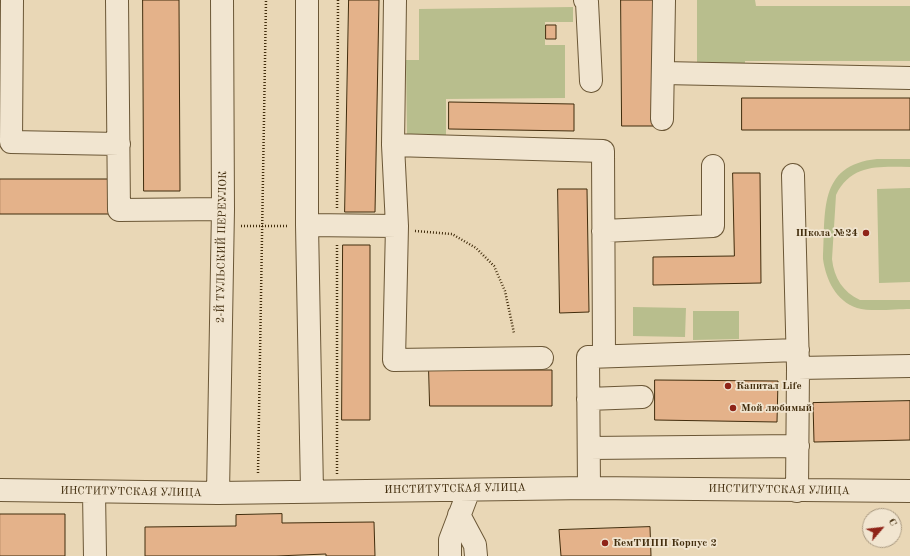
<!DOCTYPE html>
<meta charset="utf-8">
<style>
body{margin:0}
#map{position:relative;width:910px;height:556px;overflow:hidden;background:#e9d7b6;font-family:"Old Standard TT",serif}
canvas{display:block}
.north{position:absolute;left:862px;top:508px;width:40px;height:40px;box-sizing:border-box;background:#f1e5d0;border:1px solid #ab9b82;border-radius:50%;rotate:62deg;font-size:11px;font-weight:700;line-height:16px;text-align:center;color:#412c0c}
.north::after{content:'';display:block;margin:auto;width:14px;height:18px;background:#8f2418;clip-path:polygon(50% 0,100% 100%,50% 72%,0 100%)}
</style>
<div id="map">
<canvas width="910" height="556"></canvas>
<div class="north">С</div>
</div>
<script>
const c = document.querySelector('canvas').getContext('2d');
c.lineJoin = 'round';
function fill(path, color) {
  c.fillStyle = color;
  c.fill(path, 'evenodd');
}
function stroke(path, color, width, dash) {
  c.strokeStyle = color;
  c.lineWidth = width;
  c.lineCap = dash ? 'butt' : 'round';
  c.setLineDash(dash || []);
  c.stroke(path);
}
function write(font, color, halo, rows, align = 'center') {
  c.font = font + ' "Old Standard TT",serif';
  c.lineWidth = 3.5;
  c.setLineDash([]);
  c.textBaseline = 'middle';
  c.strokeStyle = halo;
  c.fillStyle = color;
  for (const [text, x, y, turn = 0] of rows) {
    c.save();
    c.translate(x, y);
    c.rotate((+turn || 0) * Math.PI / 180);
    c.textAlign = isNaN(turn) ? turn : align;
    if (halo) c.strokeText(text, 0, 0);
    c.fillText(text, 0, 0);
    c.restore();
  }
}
const green = new Path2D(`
 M697,0H755L756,6H910V61H745V69H697Z
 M573,7V22H545V45H565V98L446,99V140H407L406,60H419V9Z
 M877,159H910V167C880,167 852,163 836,195L832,259C834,278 843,292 860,300H910V309C896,309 870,312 857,308C836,301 826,280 823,259C826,213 817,165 877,159Z
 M910,188V282L879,283L877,189Z
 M633,307L686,308L685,337L633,336Z
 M693,311H739V339L693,340Z`);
const building = new Path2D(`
 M143,0H179L180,191H144Z
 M349,0H379L375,212H345Z
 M621,0H653L654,126H622Z
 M0,4H2L3,145H0Z
 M546,25H556V39H546Z
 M742,98H910V130H742Z
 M449,102L574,104V131L449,129Z
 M733,173H760L761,283L653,285V257L734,256Z
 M0,179H112V214H0Z
 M558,189H587L589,312L560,313Z
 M343,245H370V420H342Z
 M429,370H552V406H430Z
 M655,380L778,381L777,422L655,420Z
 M910,401V440L814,442L813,403Z
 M0,514H65V556H0Z
 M282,514V523L374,522L375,556H326V554L276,556H145V527L236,526V515Z
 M650,527L651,556H561L559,530Z`);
const path = new Path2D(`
 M337,208L338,0
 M241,226H288
 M415,231L452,234L476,248L494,266L505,291L514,333
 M258,473L266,0
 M337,474V243`);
const minor = new Path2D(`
 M12,0L11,142L119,144
 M117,0L119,210L223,209
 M307,0V225L312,491
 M395,0L393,145L397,226L394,360L542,358
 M585,0L587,2L591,81
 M663,73L910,78
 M662,119L664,0
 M393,145L603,151L604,356
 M793,175L798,368L797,491
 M307,225L397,226
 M603,231L713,226V166
 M798,368L910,366
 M588,399L642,397
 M589,448L798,446
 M589,488L588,357L798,350
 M0,490L218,493L589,488L910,491
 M94,492L95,556
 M218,493L223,209L222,0
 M459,515L475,545L476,556
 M450,556V540L469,490`);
const markers = [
 [866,233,4,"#8f2418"],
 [728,386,4,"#8f2418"],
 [733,408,4,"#8f2418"],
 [605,543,4,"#8f2418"]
];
const poiNames = [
 ["Школа №24",858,233,"right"],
 ["Капитал Life",736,386],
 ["Мой любимый",741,408],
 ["КемТИПП Корпус 2",613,543]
];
const streetNames = [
 ["2-Й ТУЛЬСКИЙ ПЕРЕУЛОК",222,247,-89],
 ["ИНСТИТУТСКАЯ УЛИЦА",455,489,-1],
 ["ИНСТИТУТСКАЯ УЛИЦА",779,490,1],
 ["ИНСТИТУТСКАЯ УЛИЦА",131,492,1]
];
fill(green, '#b8be8d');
fill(building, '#e4b28a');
stroke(building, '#412c0c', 1);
stroke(minor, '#6b5736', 24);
stroke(path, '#412c0c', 2.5, [1, 2]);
stroke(minor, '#f1e5d0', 22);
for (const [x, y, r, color] of markers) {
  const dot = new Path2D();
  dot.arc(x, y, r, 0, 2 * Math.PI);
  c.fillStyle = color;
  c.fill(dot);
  stroke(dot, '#f1e5d0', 1.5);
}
write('bold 11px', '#412c0c', '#f1e5d0', poiNames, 'left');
write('11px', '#412c0c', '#f1e5d0', streetNames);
</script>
